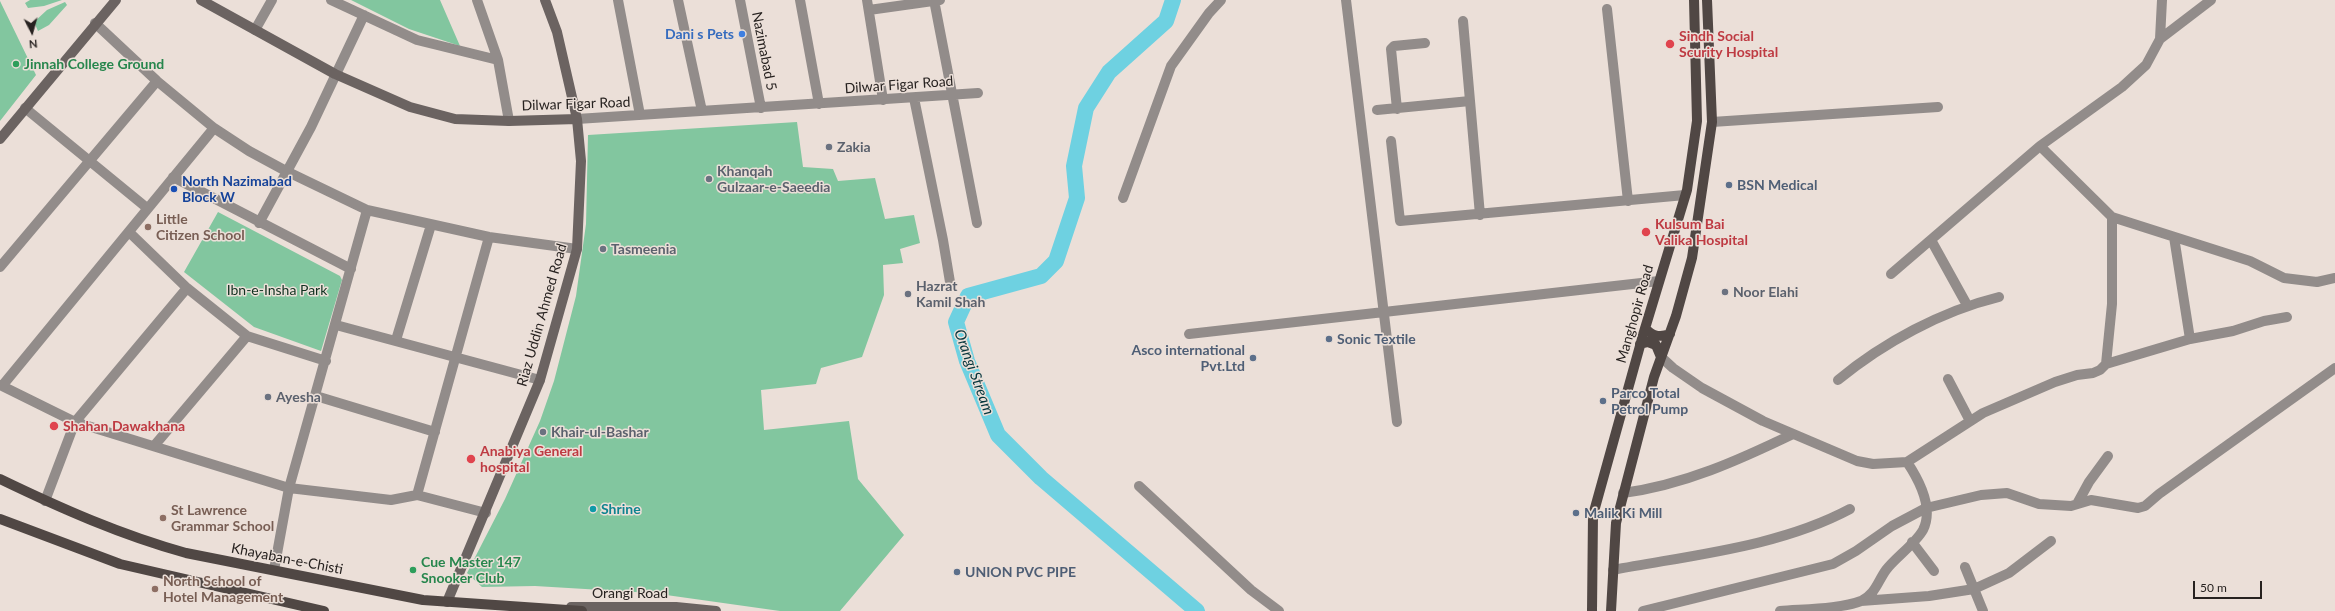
<!DOCTYPE html>
<style>
body{margin:0}
#map{position:relative;width:2335px;height:611px;overflow:hidden;background:#ebdfd8;font-family:Lato,sans-serif}
canvas{display:block}
.north{position:absolute;left:12px;top:12px;width:40px;height:40px;-webkit-text-stroke:3px #ebdfd8;paint-order:stroke;rotate:174deg;font-size:11px;font-weight:700;line-height:16px;text-align:center;color:#272220}
.north::after{content:'';display:block;margin:auto;width:14px;height:18px;background:#272220;clip-path:polygon(50% 0,100% 100%,50% 72%,0 100%)}
.scale{position:absolute;left:2193px;top:581px;width:69px;height:18px;box-sizing:border-box;border:2px solid #272220;border-top:0;padding-left:5px;font-size:12px;line-height:14px;white-space:nowrap;color:#272220;-webkit-text-stroke:3px #ebdfd8;paint-order:stroke}
</style>
<div id="map">
<canvas width="2335" height="611"></canvas>
<div class="north">N</div>
<div class="scale">50 m</div>
</div>
<script>
const c = document.querySelector('canvas').getContext('2d');
c.lineJoin = 'round';
function fill(path, color) {
  c.fillStyle = color;
  c.fill(path, 'evenodd');
}
function stroke(path, color, width, dash) {
  c.strokeStyle = color;
  c.lineWidth = width;
  c.lineCap = dash ? 'butt' : 'round';
  c.setLineDash(dash || []);
  c.stroke(path);
}
function write(font, color, halo, rows, align = 'center') {
  c.font = font + ' Lato,sans-serif';
  c.lineWidth = 3;
  c.setLineDash([]);
  c.textBaseline = 'middle';
  c.strokeStyle = halo;
  c.fillStyle = color;
  for (const [text, x, y, turn = 0] of rows) {
    c.save();
    c.translate(x, y);
    c.rotate((+turn || 0) * Math.PI / 180);
    c.textAlign = isNaN(turn) ? turn : align;
    if (halo) c.strokeText(text, 0, 0);
    c.fillText(text, 0, 0);
    c.restore();
  }
}
const green = new Path2D(`
 M30,0H62L44,6L28,8L25,3Z
 M351,0H440L460,46L409,29Z
 M0,1L36,75L0,121Z
 M65,2L67,5L49,25L38,31L34,22L47,10Z
 M797,122L803,167L833,169L838,181L875,178L885,219L914,215L920,243L900,249L903,263L883,265L884,295L862,357L821,368L816,384L761,390L764,430L849,421L858,479L904,535L840,611H780L652,593L535,586L482,587L467,573L505,499L540,421L554,381L576,296L586,224L588,135Z
 M218,212L340,276L342,280L321,351L254,327L184,272Z`);
const river = new Path2D(`
 M1173,0L1166,21L1109,72L1086,108L1074,166L1077,198L1056,261L1041,276L968,296L956,322L967,361L998,435L1041,478L1197,611`);
const street = new Path2D(`
 M331,0L417,40L498,60
 M477,0L498,60L509,121
 M618,0L640,115
 M678,0L702,111
 M740,0L761,108
 M800,0L819,104
 M867,0L883,100
 M934,0L977,223
 M1346,0L1397,422
 M1607,9L1628,201
 M869,10L940,0
 M1463,21L1480,215
 M95,23L157,81L214,128L249,151L286,171L367,210L489,237L577,249
 M255,30L272,0
 M2160,39L2162,0
 M914,98L943,240L950,282
 M25,108L147,208
 M1397,109L1391,49L1394,46L1425,43
 M1377,110L1470,101
 M577,119L978,93
 M1712,122L1938,107
 M1391,141L1400,221L1685,195
 M2040,146L2112,217L2250,261L2284,278L2317,282L2335,278
 M173,177L351,269
 M1123,198L1171,66L1209,13L1221,0
 M259,223L311,127L364,15
 M129,232L187,288L247,336L326,361
 M2174,237L2190,339
 M1931,240L1967,305
 M0,267L157,81
 M1891,274L2040,146L2122,87L2146,65L2160,39L2211,0
 M336,325L540,380
 M1189,334L1659,281
 M396,340L431,225
 M1661,357L1673,368L1702,388L1763,421L1857,461L1873,464L1907,462L1983,413L2055,382L2077,375L2093,373L2100,370L2106,364L2112,304V217
 M2106,364L2190,339L2233,331L2264,321L2287,317
 M1948,379L1970,421
 M1838,380C1884,342 1942,311 1999,297
 M0,385L75,422L289,488L391,500L417,495L486,513
 M2,386L214,128
 M316,396L435,432
 M154,446L247,336
 M1139,486L1251,590L1279,611
 M1623,493C1684,485 1739,460 1793,434
 M417,495L489,237
 M45,501L75,422L187,288
 M2077,504L2089,482L2108,456
 M1912,542L1934,571
 M1965,567L1983,611
 M274,570L289,488L367,210
 M1613,570C1691,555 1779,547 1850,509
 M1861,601L1929,596L1974,589L2009,573L2051,541
 M1643,611L1833,564L1856,551L1892,526L1926,508L1981,495L2007,493L2039,504L2071,506L2091,500L2138,508L2145,506L2159,494L2335,368
 M1780,611C1802,609 1841,609 1861,601C1875,595 1878,581 1886,570C1895,558 1916,543 1923,530C1934,508 1919,480 1907,462`);
const secondary = new Path2D(`
 M201,0L335,74L410,107L455,119L509,121L577,119
 M0,139L116,0
 M447,602L540,380L577,249L581,161L577,119L557,32L545,0
 M571,607H676L716,611`);
const primary = new Path2D(`
 M1645,328C1652,336 1659,338 1670,334
 M1640,344L1648,342L1656,345L1661,357
 M0,479C60,508 121,535 186,553L423,600L582,611
 M0,519L120,564L324,611
 M1592,611L1593,515L1643,335L1687,190L1697,121L1694,0
 M1611,611L1616,523L1654,377L1676,316L1692,258L1712,122L1707,0`);
const markers = [
 [742,34,4,"#3f7fe0"],
 [1670,44,5,"#e0444e"],
 [16,64,4,"#2e9e5b"],
 [829,147,4,"#6b7280"],
 [709,179,4,"#6b7280"],
 [1729,185,4,"#5c6f8a"],
 [174,189,4,"#1a4fb4"],
 [148,227,4,"#8d6e63"],
 [1646,232,5,"#e0444e"],
 [603,249,4,"#6b7280"],
 [1725,292,4,"#6b7280"],
 [908,294,4,"#6b7280"],
 [1329,339,4,"#5c6f8a"],
 [1253,358,4,"#5c6f8a"],
 [268,397,4,"#6b7280"],
 [1603,401,4,"#5c6f8a"],
 [54,426,5,"#e0444e"],
 [543,432,4,"#6b7280"],
 [471,459,5,"#e0444e"],
 [593,509,4,"#0f9aa8"],
 [1576,513,4,"#5c6f8a"],
 [163,518,4,"#8d6e63"],
 [413,570,4,"#2e9e5b"],
 [957,572,4,"#5c6f8a"],
 [155,589,4,"#8d6e63"]
];
const shopNames = [
 ["Dani s Pets",734,34]
];
const healthNames = [
 ["Sindh Social",1679,36],
 ["Scurity Hospital",1679,52],
 ["Kulsum Bai",1655,224],
 ["Valika Hospital",1655,240],
 ["Shahan Dawakhana",63,426],
 ["Anabiya General",480,451],
 ["hospital",480,467]
];
const streetNames = [
 ["Nazimabad 5",764,51,79],
 ["Dilwar Figar Road",899,85,-4],
 ["Dilwar Figar Road",576,104,-2],
 ["Manghopir Road",1635,314,-74],
 ["Riaz Uddin Ahmed Road",542,315,-74],
 ["Khayaban-e-Chisti",287,559,11],
 ["Orangi Road",630,593]
];
const leisureNames = [
 ["Jinnah College Ground",24,64],
 ["Cue Master 147",421,562],
 ["Snooker Club",421,578]
];
const worshipNames = [
 ["Zakia",837,147],
 ["Khanqah",717,171],
 ["Gulzaar-e-Saeedia",717,187],
 ["Tasmeenia",611,249],
 ["Hazrat",916,286],
 ["Kamil Shah",916,302],
 ["Noor Elahi",1733,292],
 ["Ayesha",276,397],
 ["Khair-ul-Bashar",551,432]
];
const transitNames = [
 ["North Nazimabad",182,181],
 ["Block W",182,197]
];
const serviceNames = [
 ["BSN Medical",1737,185],
 ["Sonic Textile",1337,339],
 ["Asco international",1245,350,"right"],
 ["Pvt.Ltd",1245,366,"right"],
 ["Parco Total",1611,393],
 ["Petrol Pump",1611,409],
 ["Malik Ki Mill",1584,513],
 ["UNION PVC PIPE",965,572]
];
const educationNames = [
 ["Little",156,219],
 ["Citizen School",156,235],
 ["St Lawrence",171,510],
 ["Grammar School",171,526],
 ["North School of",163,581],
 ["Hotel Management",163,597]
];
const parkNames = [
 ["Ibn-e-Insha Park",277,290]
];
const cultureNames = [
 ["Shrine",601,509]
];
const waterNames = [
 ["Orangi Stream",974,372,70]
];
fill(green, '#82c69f');
stroke(river, '#6ed1e1', 16);
stroke(street, '#928c8a', 10);
stroke(secondary, '#6b6361', 10);
stroke(primary, '#504744', 10);
for (const [x, y, r, color] of markers) {
  const dot = new Path2D();
  dot.arc(x, y, r, 0, 2 * Math.PI);
  c.fillStyle = color;
  c.fill(dot);
  stroke(dot, '#ebdfd8', 1.5);
}
write('bold 14px', '#366cbe', '#ebdfd8', shopNames, 'right');
write('bold 14px', '#be3a42', '#ebdfd8', healthNames, 'left');
write('14px', '#272220', '#ebdfd8', streetNames);
write('bold 14px', '#27864d', '#ebdfd8', leisureNames, 'left');
write('bold 14px', '#5b616d', '#ebdfd8', worshipNames, 'left');
write('bold 14px', '#164399', '#ebdfd8', transitNames, 'left');
write('bold 14px', '#4e5e75', '#ebdfd8', serviceNames, 'left');
write('bold 14px', '#785e54', '#ebdfd8', educationNames, 'left');
write('14px', '#103120', '#ebdfd8', parkNames);
write('bold 14px', '#0d838f', '#ebdfd8', cultureNames, 'left');
write('italic 15px', '#05363d', '#ebdfd8', waterNames);
</script>
